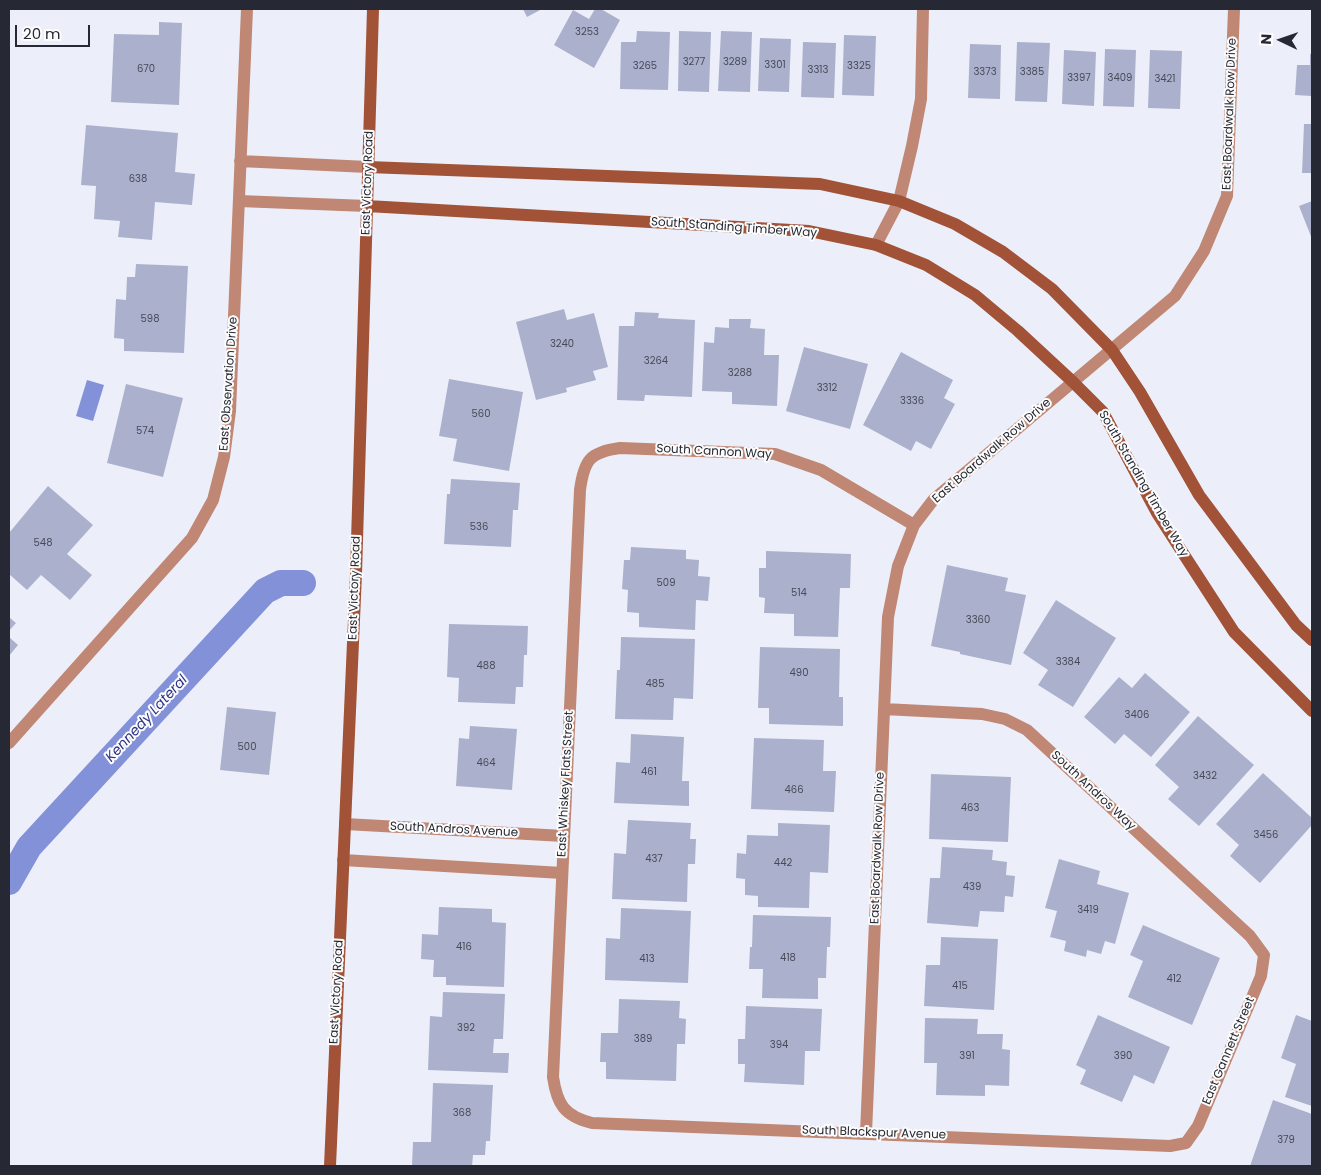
<!DOCTYPE html>
<style>
body{margin:0}
#map{position:relative;width:1321px;height:1175px;overflow:hidden;background:#eceffa;font-family:Poppins,sans-serif}
canvas{display:block}
.frame{position:absolute;inset:0;border:10px solid #262833;pointer-events:none}
.north{position:absolute;left:1256px;top:15px;width:50px;height:50px;-webkit-text-stroke:4px #fcfcfc;paint-order:stroke;rotate:273deg;font-size:14px;font-weight:700;line-height:20px;text-align:center;color:#262833}
.north::after{content:'';display:block;margin:auto;width:18px;height:22px;background:#262833;clip-path:polygon(50% 0,100% 100%,50% 72%,0 100%)}
.scale{position:absolute;left:15px;top:25px;width:75px;height:22px;box-sizing:border-box;border:2px solid #262833;border-top:0;padding-left:6px;font-size:15px;line-height:18px;white-space:nowrap;color:#262833;-webkit-text-stroke:4px #fcfcfc;paint-order:stroke}
</style>
<div id="map">
<canvas width="1321" height="1175"></canvas>
<div class="frame"></div>
<div class="north">N</div>
<div class="scale">20 m</div>
</div>
<script>
const c = document.querySelector('canvas').getContext('2d');
c.lineJoin = 'round';
function fill(path, color) {
  c.fillStyle = color;
  c.fill(path, 'evenodd');
}
function stroke(path, color, width, dash) {
  c.strokeStyle = color;
  c.lineWidth = width;
  c.lineCap = dash ? 'butt' : 'round';
  c.setLineDash(dash || []);
  c.stroke(path);
}
function write(font, color, halo, rows, align = 'center') {
  c.font = font + ' Poppins,sans-serif';
  c.lineWidth = 4;
  c.setLineDash([]);
  c.textBaseline = 'middle';
  c.strokeStyle = halo;
  c.fillStyle = color;
  for (const [text, x, y, turn = 0] of rows) {
    c.save();
    c.translate(x, y);
    c.rotate((+turn || 0) * Math.PI / 180);
    c.textAlign = isNaN(turn) ? turn : align;
    if (halo) c.strokeText(text, 0, 0);
    c.fillText(text, 0, 0);
    c.restore();
  }
}
const water = new Path2D(`
 M87,380L104,385L93,421L76,416Z`);
const canal = new Path2D(`
 M9,882L29,847L265,591L281,583H303`);
const building = new Path2D(`
 M523,9H542L527,17Z
 M595,9H601L620,20L594,68L554,45L573,10L589,19Z
 M159,22L182,23L179,105L111,102L114,34L159,35Z
 M637,31L670,32L668,90L620,89L621,42H636Z
 M679,31L711,32L709,92L678,91Z
 M721,31L752,32L750,92L718,91Z
 M844,35L876,36L874,96L842,95Z
 M760,38L791,39L789,92L758,91Z
 M803,42L836,43L834,98L801,97Z
 M1017,42L1050,43L1047,102L1015,101Z
 M970,44L1001,45L1000,99L968,98Z
 M1105,49L1136,50L1134,107L1103,106Z
 M1064,50L1096,52L1094,106L1062,104Z
 M1150,50L1182,51L1180,109L1148,108Z
 M1310,54H1312V96L1295,95L1297,65H1310Z
 M1304,124H1312V173H1302Z
 M86,125L178,133L175,172L195,174L192,205L155,202L152,240L118,237L120,221L94,219L96,186L81,185Z
 M1312,201V239L1299,206Z
 M136,264L188,266L184,353L124,351V339L114,338L116,299L126,300L127,277H135Z
 M564,309L567,320L594,313L608,367L593,371L596,380L566,388L567,392L536,400L516,322Z
 M635,312L659,313L658,318L695,320L692,397L645,395L644,401L617,400L619,326H634Z
 M729,319H751L750,328L765,329L764,355H779L777,406L732,404V392L702,391L704,342L714,343L715,327L729,328Z
 M804,347L868,364L850,429L786,411Z
 M901,352L953,380L944,398L955,404L931,449L916,441L911,451L863,425Z
 M449,379L523,392L509,471L453,461L457,439L439,436Z
 M126,384L183,398L163,477L107,463Z
 M451,479L520,483L518,510H513L511,547L444,544L447,494H450Z
 M48,486L93,525L67,554L92,575L70,600L41,575L27,590L9,574V533Z
 M631,547L686,550V559L699,560L698,576L710,577L708,601L696,600L695,630L639,627V613L627,612L628,590L622,589L624,560H630Z
 M766,551L851,554L850,588H840L838,637L794,636V614L764,613L765,598L759,597V568H766Z
 M947,565L1008,578L1005,591L1026,595L1011,665L960,654V652L931,646Z
 M1056,600L1116,638L1073,707L1038,685L1048,670L1023,653Z
 M9,617L16,623L9,631Z
 M449,624L528,626L527,655H524L523,687H516L515,704L458,702L459,678L447,677Z
 M9,637L18,645L9,656Z
 M621,637L695,639L693,699L674,698L673,720L615,719L617,670H620Z
 M760,647L840,649L839,697H843V726L769,724V708H758Z
 M1145,673L1190,712L1151,757L1124,734L1115,744L1084,717L1119,677L1132,688Z
 M227,707L276,712L269,775L220,770Z
 M1198,716L1254,765L1199,826L1168,799L1179,787L1155,765Z
 M470,726L517,729L512,790L456,786L459,738L469,739Z
 M631,734L684,737L682,781H689V806L614,803L616,762L630,763Z
 M754,738L824,740L823,771H836L834,812L751,809Z
 M1263,773L1312,818V825L1260,883L1230,856L1239,845L1216,824Z
 M931,774L1011,777L1008,842L929,839Z
 M628,820L691,823L690,839H696L695,864H688L687,902L612,899L614,853L626,854Z
 M778,823L830,825L828,873L810,872L809,908L758,907V896L745,895V879L736,878L737,853L746,854L747,835L778,836Z
 M942,847L993,850L992,860L1007,862L1006,875L1015,876L1013,897L1005,896L1004,912L980,911L978,927L927,923L930,878H940Z
 M1059,859L1100,871L1097,884L1129,893L1115,944L1105,941L1101,954L1087,950L1086,957L1064,951L1066,941L1050,937L1057,911L1045,908Z
 M439,907L492,909V922L506,923L504,987L446,985V977H433L434,960L421,959L422,934L438,935Z
 M621,908L691,911L688,983L605,980L606,938L620,939Z
 M753,915L831,917L830,947H827L826,978H818V999L762,998L763,969H749L750,947H752Z
 M1143,925L1220,958L1192,1025L1128,997L1143,961L1130,955Z
 M941,937L998,939L994,1010L924,1006L926,965H940Z
 M443,992L505,994L503,1039H494L493,1053H509L508,1073L428,1070L430,1016L442,1017Z
 M619,999L680,1001L679,1018L686,1019L685,1044H677L676,1081L606,1079V1062H600L601,1033H618Z
 M746,1006L822,1009L820,1051H805L804,1085L744,1082L745,1064H738V1039H745Z
 M1098,1015L1170,1047L1154,1084L1134,1075L1122,1102L1080,1084L1086,1070L1076,1065Z
 M1296,1015L1312,1021V1106L1285,1097L1296,1064L1281,1058Z
 M925,1018L978,1019L977,1034H1003L1002,1049L1010,1050L1009,1086L985,1085V1096L936,1095L937,1063H924Z
 M433,1083L493,1085L490,1141H486L485,1155H473L472,1166L412,1165L413,1142H431Z
 M1273,1100L1312,1114V1166H1250Z`);
const street = new Path2D(`
 M240,161L368,167
 M239,201L367,206
 M876,245L899,201L912,146L921,99L923,9
 M884,709L982,714L1005,719L1027,730L1250,936L1264,955L1261,976L1198,1126L1186,1143L1170,1146L592,1123C564,1116 557,1104 553,1077L580,490C584,460 590,452 620,448L775,454L821,470L914,525
 M9,743L192,538L213,500L224,457L230,411L247,9
 M345,824L564,836
 M343,860L562,873
 M866,1133L888,617L898,566L914,525L934,499L1175,296L1204,251L1227,196L1234,9`);
const secondary = new Path2D(`
 M368,167L820,184L899,201L955,224L1003,252L1052,289L1112,350L1140,392L1199,495L1296,625L1312,640
 M367,206L809,231L876,245L926,265L975,295L1018,331L1073,382L1103,412L1157,513L1234,632L1312,711
 M330,1166L356,574L373,9`);
const numberNames = [
 ["3253",587,32],
 ["3277",694,62],
 ["3289",735,62],
 ["3301",775,65],
 ["3265",645,66],
 ["3325",859,66],
 ["670",146,69],
 ["3313",818,70],
 ["3373",985,72],
 ["3385",1032,72],
 ["3397",1079,78],
 ["3409",1120,78],
 ["3421",1165,79],
 ["638",138,179],
 ["598",150,319],
 ["3240",562,344],
 ["3264",656,361],
 ["3288",740,373],
 ["3312",827,388],
 ["3336",912,401],
 ["560",481,414],
 ["574",145,431],
 ["536",479,527],
 ["548",43,543],
 ["509",666,583],
 ["514",799,593],
 ["3360",978,620],
 ["3384",1068,662],
 ["488",486,666],
 ["490",799,673],
 ["485",655,684],
 ["3406",1137,715],
 ["500",247,747],
 ["464",486,763],
 ["461",649,772],
 ["3432",1205,776],
 ["466",794,790],
 ["463",970,808],
 ["3456",1266,835],
 ["437",654,859],
 ["442",783,863],
 ["439",972,887],
 ["3419",1088,910],
 ["416",464,947],
 ["418",788,958],
 ["413",647,959],
 ["412",1174,979],
 ["415",960,986],
 ["392",466,1028],
 ["389",643,1039],
 ["394",779,1045],
 ["391",967,1056],
 ["390",1123,1056],
 ["368",462,1113],
 ["379",1286,1140]
];
const streetNames = [
 ["East Boardwalk Row Drive",1230,114,-88],
 ["East Victory Road",368,183,-88],
 ["South Standing Timber Way",734,228,4],
 ["East Observation Drive",229,384,-86],
 ["East Boardwalk Row Drive",992,451,-41],
 ["South Cannon Way",714,452,3],
 ["South Standing Timber Way",1143,484,60],
 ["East Victory Road",355,588,-88],
 ["East Whiskey Flats Street",566,784,-87],
 ["South Andros Way",1093,791,43],
 ["South Andros Avenue",454,830,3],
 ["East Boardwalk Row Drive",878,848,-88],
 ["East Victory Road",337,992,-87],
 ["East Gannett Street",1229,1051,-67],
 ["South Blackspur Avenue",874,1133,2]
];
const waterNames = [
 ["Kennedy Lateral",147,719,-47]
];
fill(water, '#8291d8');
stroke(canal, '#8291d8', 26);
fill(building, '#abb1cc');
stroke(street, '#bf8774', 12);
stroke(secondary, '#a25237', 12);
write('10px', '#474a59', null, numberNames);
write('12px', '#262833', '#fcfcfc', streetNames);
write('italic 14px', '#2c3285', '#fcfcfc', waterNames);
</script>
